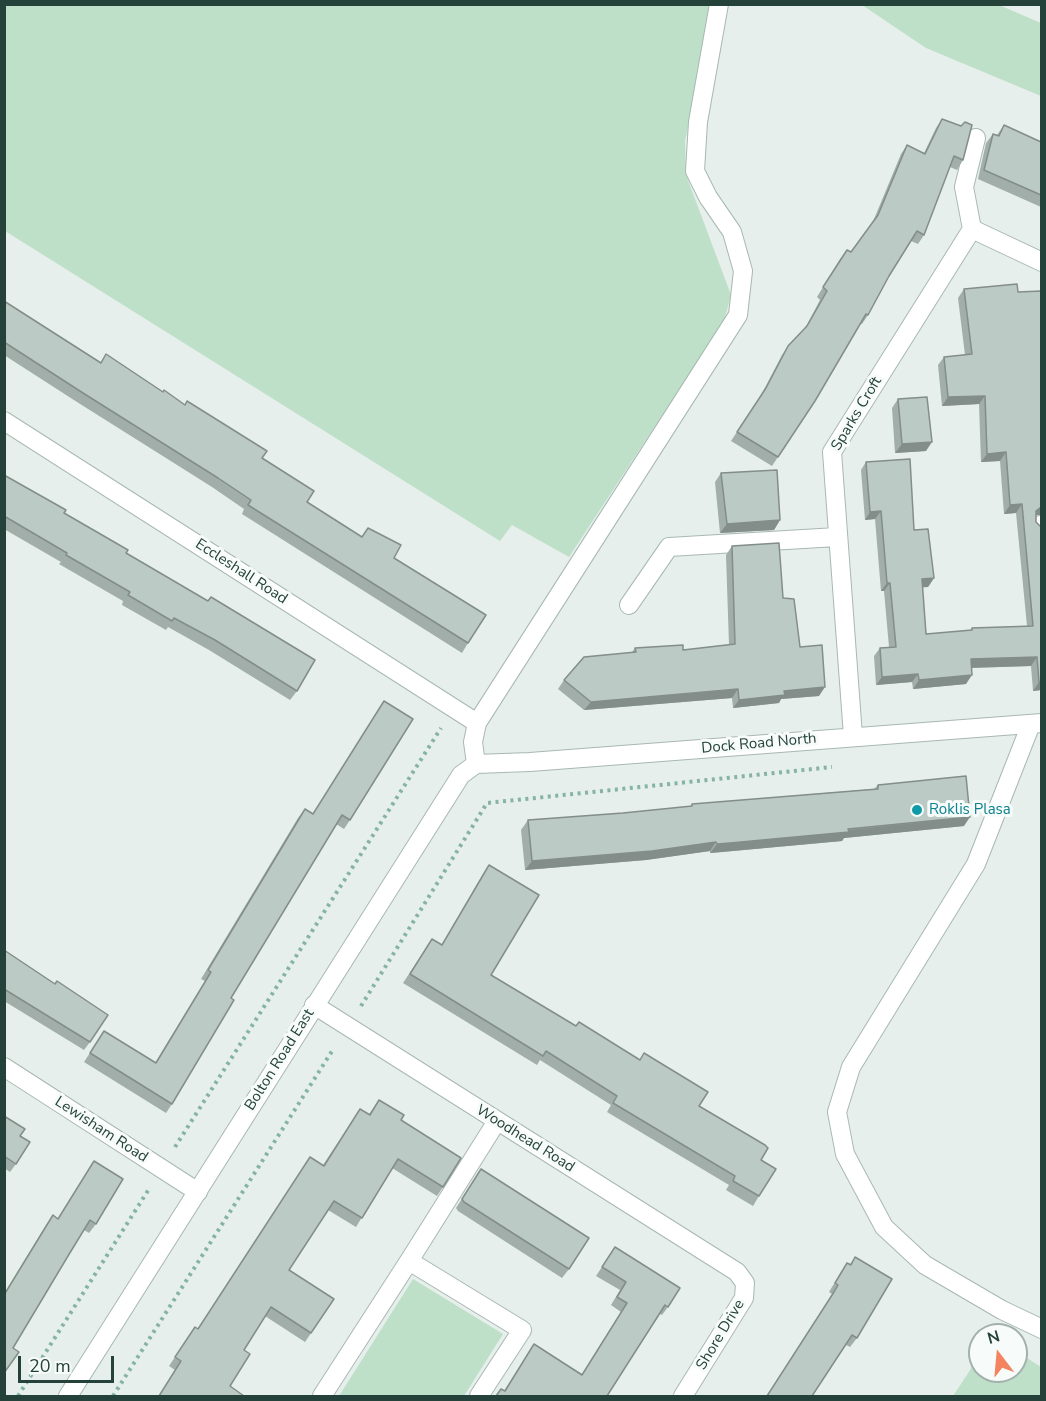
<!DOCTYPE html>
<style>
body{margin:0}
#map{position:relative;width:1046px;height:1401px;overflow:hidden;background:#e6efeb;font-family:"Nunito Sans",sans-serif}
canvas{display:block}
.frame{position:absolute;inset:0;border:6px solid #24423a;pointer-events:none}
.north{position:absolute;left:968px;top:1323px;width:60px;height:60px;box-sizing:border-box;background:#f7fbf9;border:2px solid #a3b1ad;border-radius:50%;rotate:344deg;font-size:16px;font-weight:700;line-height:24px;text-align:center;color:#24423a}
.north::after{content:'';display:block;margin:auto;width:21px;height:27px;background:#f4845f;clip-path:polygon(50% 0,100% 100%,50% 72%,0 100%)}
.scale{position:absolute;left:18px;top:1356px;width:96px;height:27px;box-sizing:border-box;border:3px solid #24423a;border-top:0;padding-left:8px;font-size:18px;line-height:21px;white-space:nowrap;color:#24423a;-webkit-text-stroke:4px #f7fbf9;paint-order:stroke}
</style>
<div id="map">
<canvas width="1046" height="1401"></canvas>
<div class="frame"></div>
<div class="north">N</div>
<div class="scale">20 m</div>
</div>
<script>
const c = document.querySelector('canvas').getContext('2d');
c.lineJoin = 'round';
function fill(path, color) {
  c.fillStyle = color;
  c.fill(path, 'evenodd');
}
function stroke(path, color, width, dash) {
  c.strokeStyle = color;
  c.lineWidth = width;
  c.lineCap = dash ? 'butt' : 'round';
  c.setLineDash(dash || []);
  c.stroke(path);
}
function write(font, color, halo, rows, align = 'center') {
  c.font = font + ' "Nunito Sans",sans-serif';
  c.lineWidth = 6;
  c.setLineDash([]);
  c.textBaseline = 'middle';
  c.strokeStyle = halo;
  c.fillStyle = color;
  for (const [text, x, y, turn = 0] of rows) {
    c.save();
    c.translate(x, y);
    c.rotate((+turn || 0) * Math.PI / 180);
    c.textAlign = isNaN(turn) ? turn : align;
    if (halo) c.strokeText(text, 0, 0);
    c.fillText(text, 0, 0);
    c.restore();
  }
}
const green = new Path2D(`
 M4,5H714L685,141L686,175L731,295L724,321L569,557L512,525L500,541L5,231Z
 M862,5H999L1041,23V96L926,48Z
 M413,1279L503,1334L464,1396H339Z
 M1016,1351L1041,1367V1396H953L980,1355V1371H1016Z`);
const path = new Path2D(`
 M361,1006L487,803L832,767
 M175,1147L441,728
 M18,1396L149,1189
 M113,1396L334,1048`);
const minor = new Path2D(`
 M972,229L964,187L976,138
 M4,421L477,723
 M1040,525H1042
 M629,605L669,547L837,537
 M1031,724L976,864L851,1067L837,1112L845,1154L884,1227L925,1265L1002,1310L1042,1329
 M853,736L832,452L972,229L1042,262
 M476,764L530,762L1042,723
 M314,1005L737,1272L745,1283L744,1298L683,1396
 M4,1067L198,1192
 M409,1261L497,1121
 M68,1396L461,775L476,764L473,742L477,723L738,315L743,271L732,232L708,197L695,171L698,122L719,4
 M322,1396L409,1261L522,1330L479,1396`);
const wall = new Path2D(`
 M942,119L963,160L957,170L950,167L924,235L918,244L911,241L889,276L868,315L862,324H860L815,401L772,466L731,441L760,397L782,355L788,346L804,330L820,300L817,297L840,259L847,250L851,252L872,224L901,154L907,145L924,153L936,128Z
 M1004,125L1041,142V207L978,179L986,143L993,134L997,135Z
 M964,289L1041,515H1036L1041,690L1033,691L1031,666L971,668L966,684L913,689L912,682L876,685L874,656L880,648L889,647L884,591H881L875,519L865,520L861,470L866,462L914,530L934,578L928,587H922L926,634L970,630L972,628L1027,626L1016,513L1004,514L1000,461L981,462L979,404L942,406L938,365L944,357L965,355L958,298Z
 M4,301L100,363L106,354L262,458L307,502L394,558L468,643L462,653L242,514L244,509L212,487L77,402L4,355Z
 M898,399L926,451L895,453L892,408Z
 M721,473L780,520L774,530L720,533L715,482Z
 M4,475L126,553L297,691L290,700L209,650L168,627L166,630L122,605L123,601L59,564L61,562L4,529Z
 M732,546L783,598L800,647L819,696L781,699L779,703L733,708L732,698L584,710L558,689L564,680L632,652L635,648L683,650L729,645L726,555Z
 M384,701L350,820L344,829L336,824L231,998L172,1104L166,1113L84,1062L104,1031L155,1063L205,981L201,979L298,818L305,809L313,814Z
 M878,785L964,826L844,838L842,841L723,852L710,853V851L646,860L525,870L521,830L528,820L623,813L690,807L692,804L874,789Z
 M489,865L491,975L699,1106L761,1160L759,1196L753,1206L726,1190L729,1185L607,1112L611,1105L540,1060L537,1065L403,983L432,939L442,945L483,874Z
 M4,950L90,1042L84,1050L4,1001Z
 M379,1100L401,1120L443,1187L437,1196L392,1168L356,1227L328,1210L289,1270L334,1299L305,1342L265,1316L244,1350L230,1386L244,1396H159L175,1370L169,1366L195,1327L198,1329L323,1165L360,1109L369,1114Z
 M4,1116L20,1136L16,1164L10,1172L4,1168Z
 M94,1161L96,1224L89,1233L84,1230L13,1348L4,1373V1294L46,1225L53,1215L58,1219Z
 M481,1169L569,1269L562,1278L458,1211L456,1208Z
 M615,1247L668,1307L662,1315L660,1314L607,1396L504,1391L534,1344L582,1374L621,1312L611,1305L620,1290L596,1276Z
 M855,1257L857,1338L850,1347L846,1345L812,1396H767L828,1301L832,1294L829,1292L841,1272L847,1263L850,1264Z`);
const shadedWall = new Path2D(`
 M985,396L979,404L942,406L948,397Z
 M932,442L926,451L895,453L902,444Z
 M1006,452L1000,461L981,462L987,454Z
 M1022,504L1016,513L1004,514L1010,505Z
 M1041,507V515H1035L1036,511Z
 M881,511L875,519L865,520L870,512Z
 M780,520L774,530L720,533L727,524Z
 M934,578L928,587L916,588L922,579Z
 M887,583H890L884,591H881Z
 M1037,657L1031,666L965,668L971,659Z
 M918,674L912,682L876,685L882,677Z
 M972,675L966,684L913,689L919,680Z
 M1039,682H1041V690L1033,691Z
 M825,687L819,696L781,699L779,703L733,708L739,700L784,691Z
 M738,689L732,698L584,710L591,702Z
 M970,817L964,826L844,838L842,841L710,853L717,844Z
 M716,842L710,851L646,860L525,870L532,861Z`);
const building = new Path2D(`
 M942,119L961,126L965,122L972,125L963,160L954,156L924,235L917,231L889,276L868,315L866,314L815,401L778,457L737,432L766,388L788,346L807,326L827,291L823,287L847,250L851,252L878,215L907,145L925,154Z
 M1004,125L1041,142V195L984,170L993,134L999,136Z
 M1017,284L1018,292L1041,291V507L1036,511V522L1041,527V682H1039L1037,657L971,659L972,675L919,680L918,674L882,677L880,648L896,647L890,583H887L881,511L870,512L866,462L910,459L914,530L928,529L934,578L922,579L926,634L972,630V628L1033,626L1022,504L1010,505L1006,452L987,454L985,396L948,397L944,357L972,354L964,289Z
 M4,301L101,363L106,354L163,392L164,390L185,405L187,401L267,451L262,458L314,491L307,502L362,537L368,528L401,545L394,558L486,615L468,643L248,505L251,500L218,478L83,393L4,342Z
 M927,397L932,442L902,444L898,399Z
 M777,470L780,520L727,524L721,473Z
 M4,475L66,510L64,513L128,550L126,553L208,601L211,597L315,660L297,691L215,640L174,618L172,621L128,595L130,592L66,555L67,553L4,516Z
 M779,543L783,598L794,599L800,647L822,645L825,687L784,691L785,695L739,700L738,689L591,702L564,680L584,657L636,652L635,648L683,645V650L735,644L732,546Z
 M384,701L413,719L350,820L342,815L231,998L234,1000L172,1104L90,1053L104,1031L156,1063L211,972L208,970L305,809L313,814Z
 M966,776L970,817L848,829L849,832L730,843L717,844L716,842L652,851L532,861L528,820L623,813L692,806V804L878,789V785Z
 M489,865L539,895L491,975L576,1026L579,1022L640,1060L644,1053L708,1092L699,1106L765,1145L768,1148L761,1160L776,1169L759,1196L733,1181L735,1176L613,1103L617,1096L546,1051L543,1056L410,974L432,939L442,945Z
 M4,950L55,984L57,981L108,1015L90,1042L4,989Z
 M379,1100L404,1115L401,1120L461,1158L443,1187L398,1159L362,1218L334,1201L289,1270L334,1299L311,1333L271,1307L244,1350L250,1354L230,1386L244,1396H159L181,1361L175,1357L195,1327L198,1329L310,1157L324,1166L360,1109L370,1115Z
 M4,1116L25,1129L20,1136L30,1142L16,1164L4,1156Z
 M94,1161L123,1179L96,1224L90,1220L68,1256L13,1348L19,1352L4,1373V1295L53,1215L58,1219Z
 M481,1169L589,1238L569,1269L464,1202L462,1199Z
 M615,1247L680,1288L668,1307L665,1305L607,1396H496L501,1389L505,1391L534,1344L582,1375L627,1303L617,1297L626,1282L602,1267Z
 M855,1257L892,1279L857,1338L852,1335L812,1396H767L834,1292L838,1285L835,1283L847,1263L851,1265Z`);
const markers = [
 [917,810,6,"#0f9aa8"]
];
const streetNames = [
 ["Sparks Croft",857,414,-59],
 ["Eccleshall Road",241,572,33],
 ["Dock Road North",759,744,-5],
 ["Bolton Road East",280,1060,-58],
 ["Lewisham Road",101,1130,33],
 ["Woodhead Road",525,1139,32],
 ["Shore Drive",721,1335,-59]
];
const cultureNames = [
 ["Roklis Plasa",929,810]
];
fill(green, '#bfe0c8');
stroke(minor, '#a8b8b2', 20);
stroke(path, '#86b3a5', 4, [3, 4.5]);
stroke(minor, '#fff', 18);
fill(wall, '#a1aea9');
fill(shadedWall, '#838d89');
fill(building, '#bbcac4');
stroke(building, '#838d89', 1.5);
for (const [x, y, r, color] of markers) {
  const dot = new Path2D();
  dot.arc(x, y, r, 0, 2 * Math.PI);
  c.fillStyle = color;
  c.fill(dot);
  stroke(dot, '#f7fbf9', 2);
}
write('15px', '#24423a', '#f7fbf9', streetNames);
write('15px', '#0d838f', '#f7fbf9', cultureNames, 'left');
</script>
